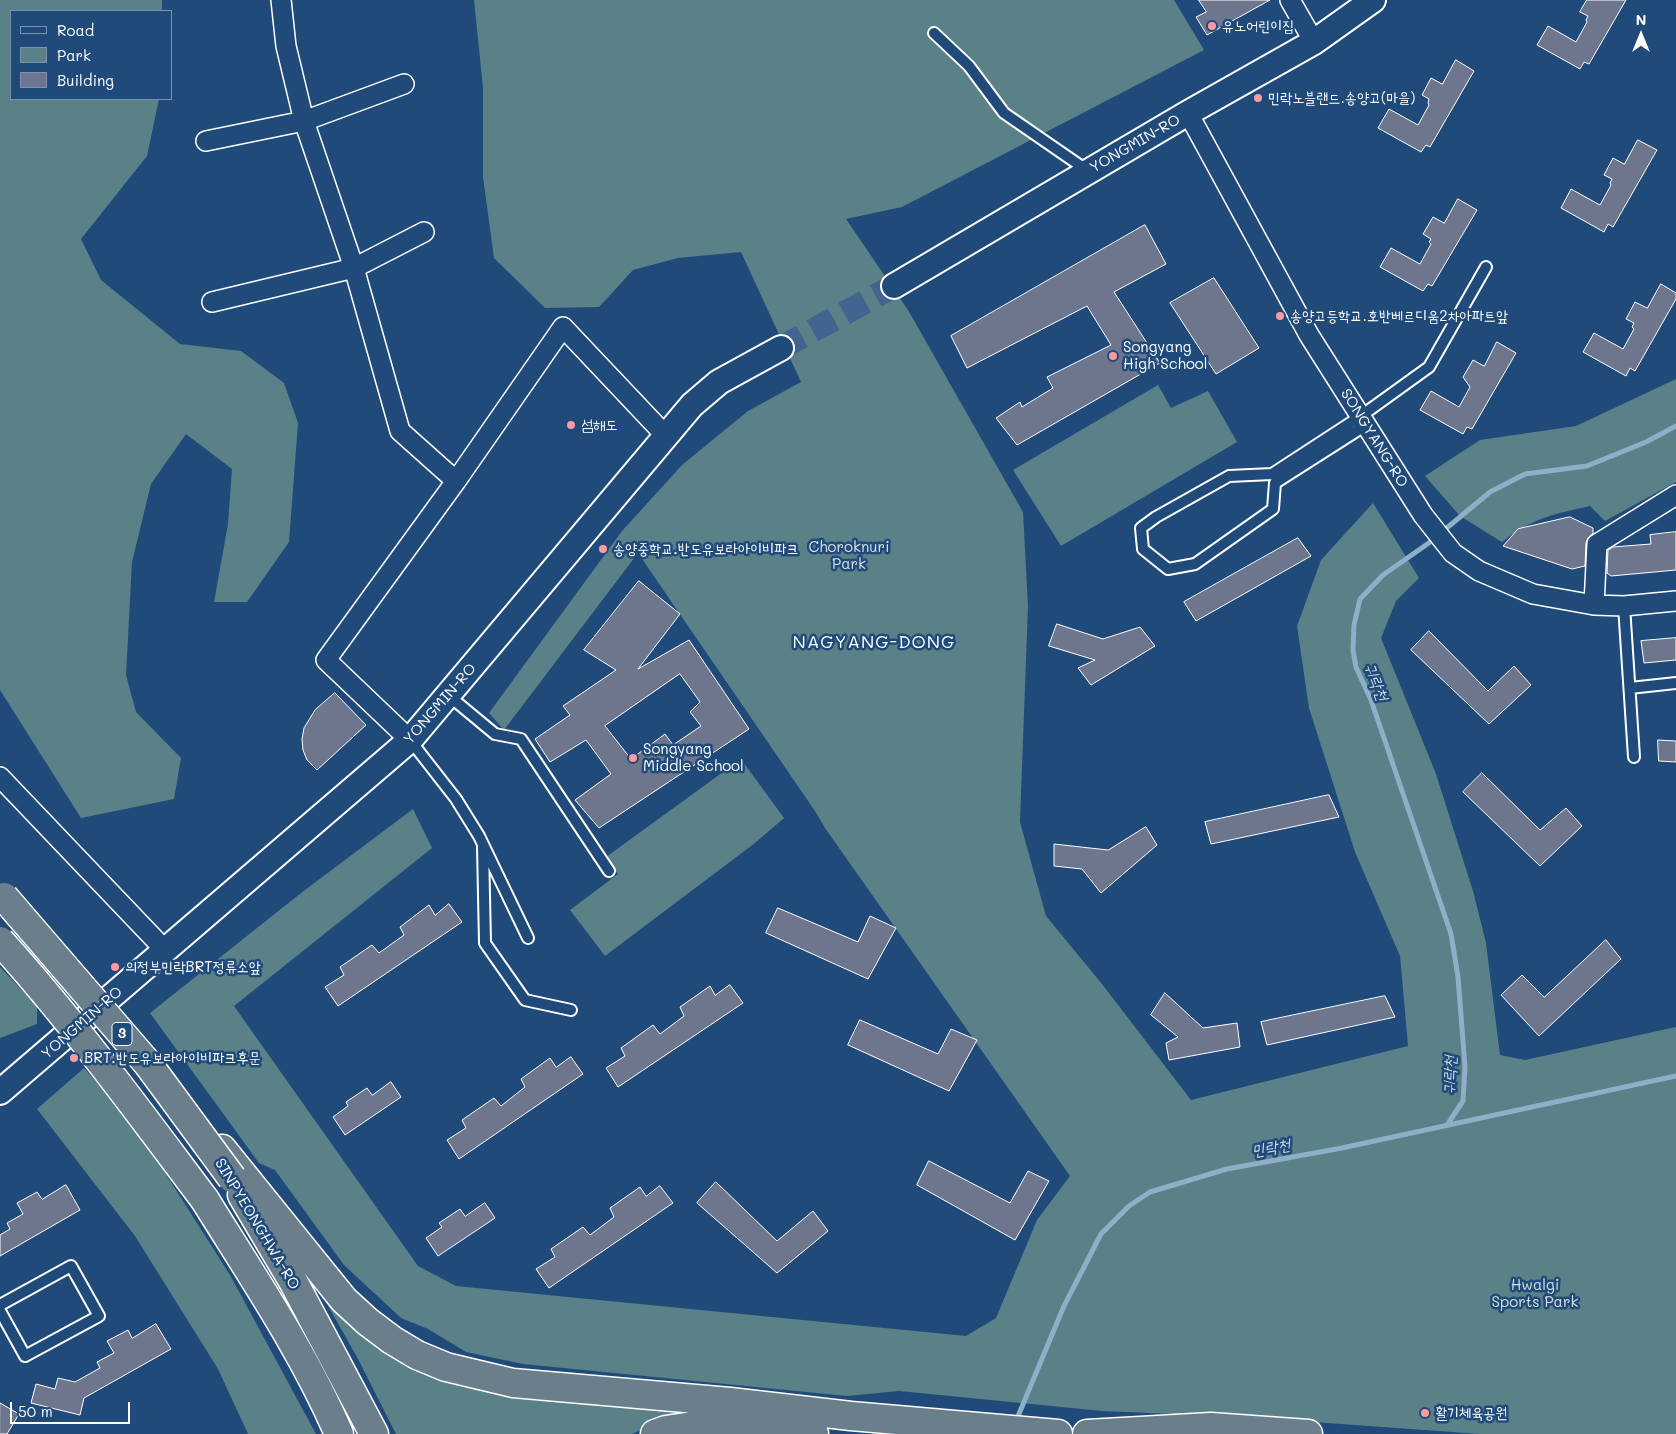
<!DOCTYPE html>
<meta charset="utf-8">
<style>
body{margin:0}
#map{position:relative;width:1676px;height:1434px;overflow:hidden;background:#1f4a7a;font-family:Mali,sans-serif}
canvas{display:block}
.legend{position:absolute;left:10px;top:10px;width:162px;height:90px;box-sizing:border-box;background:#1f4a7a;border:1px solid #7992af;margin:0;padding:6px 9px;list-style:none;font-size:15px;color:#fff}
.legend li{display:flex;align-items:center;gap:10px;height:25px}
.legend b{width:25px;border:1px solid #7992af}
.north{position:absolute;left:1616px;top:10px;width:50px;height:50px;-webkit-text-stroke:4px #1f4a7a;paint-order:stroke;rotate:0deg;font-size:14px;font-weight:700;line-height:20px;text-align:center;color:#fff}
.north::after{content:'';display:block;margin:auto;width:18px;height:22px;background:#fff;clip-path:polygon(50% 0,100% 100%,50% 72%,0 100%)}
.scale{position:absolute;left:10px;top:1402px;width:120px;height:22px;box-sizing:border-box;border:2px solid #fff;border-top:0;padding-left:6px;font-size:15px;line-height:18px;white-space:nowrap;color:#fff;-webkit-text-stroke:4px #1f4a7a;paint-order:stroke}
</style>
<div id="map">
<canvas width="1676" height="1434"></canvas>
<ul class="legend">
<li><b style="height:6px;background:#1f4a7a"></b>Road</li>
<li><b style="height:14px;background:#598187"></b>Park</li>
<li><b style="height:14px;background:#6d768d"></b>Building</li>
</ul>
<div class="north">N</div>
<div class="scale">50 m</div>
</div>
<script>
const c = document.querySelector('canvas').getContext('2d');
c.lineJoin = 'round';
function fill(path, color) {
  c.fillStyle = color;
  c.fill(path, 'evenodd');
}
function stroke(path, color, width, dash) {
  c.strokeStyle = color;
  c.lineWidth = width;
  c.lineCap = dash ? 'butt' : 'round';
  c.setLineDash(dash || []);
  c.stroke(path);
}
function write(font, color, halo, rows, align = 'center') {
  c.font = font + ' Mali,"Poor Story",sans-serif';
  c.lineWidth = 5;
  c.setLineDash([]);
  c.textBaseline = 'middle';
  c.strokeStyle = halo;
  c.fillStyle = color;
  for (const [text, x, y, turn = 0] of rows) {
    c.save();
    c.translate(x, y);
    c.rotate((+turn || 0) * Math.PI / 180);
    c.textAlign = isNaN(turn) ? turn : align;
    if (halo) c.strokeText(text, 0, 0);
    c.fillText(text, 0, 0);
    c.restore();
  }
}
const green = new Path2D(`
 M0,0H162V11H11V99H159L147,156L81,239L101,280L180,344L241,351L284,383L298,423L289,542L247,602H214L228,524L232,469L186,434L151,484L132,562L126,675L136,712L181,758L174,799L81,818L0,690Z
 M474,0H1174L1204,50L902,207L846,219L908,310L1023,512L1028,606L1020,822L1046,916L1102,984L1191,1100L1408,1046L1400,956L1355,852L1309,708L1297,626L1321,560L1373,503L1419,578L1396,601L1381,638L1436,774L1473,891L1486,943L1500,1055L1525,1060L1676,1027V1434H1480L1243,1417L1102,1411L899,1391L847,1396L523,1364L466,1352L428,1329L401,1318L344,1265L275,1170L259,1163L150,1013L301,893L413,809L432,848L234,1006L418,1266L456,1286L966,1336L996,1318L1037,1220L1070,1176L825,828L815,811L638,553L504,730L489,713L622,531L682,465L748,411L801,382L741,252L678,258L633,270L599,307L545,308L494,258L483,177V88Z
 M1676,379V482L1605,521L1590,506C1554,514 1532,518 1502,542L1460,516L1425,476L1480,440L1576,426Z
 M1158,385L1171,408L1208,391L1237,442L1061,546L1013,470Z
 M741,759L784,818L755,843L605,956L570,910L618,874L606,857Z
 M0,967L37,1006V1024L0,1038Z
 M84,1068L134,1124L230,1275L316,1434H248L218,1369L135,1236L37,1109Z
 M308,1270L389,1344L718,1412L646,1428L632,1434H396L358,1359Z`);
const stream = new Path2D(`
 M1442,532L1490,492L1525,474L1587,466L1646,442L1676,426
 M1436,538L1383,575L1360,599L1354,625L1353,650L1356,667L1371,700L1451,934L1458,977L1465,1067L1463,1101L1447,1125
 M1016,1421L1064,1306L1101,1234L1129,1206L1150,1192L1227,1169L1342,1148L1676,1076`);
const building = new Path2D(`
 M1199,0H1270L1207,35L1196,17L1206,12Z
 M1587,0H1626L1589,64L1584,62L1580,69L1537,45L1548,26L1576,42L1587,22L1586,20L1588,16L1580,12Z
 M1456,60L1474,71L1430,147L1426,145L1421,152L1378,128L1389,109L1418,125L1429,105L1428,103L1429,99L1422,95L1431,78L1442,84Z
 M1638,140L1657,150L1613,227L1608,224L1604,232L1561,208L1571,189L1600,205L1611,185L1610,183L1612,179L1604,175L1613,158L1624,164Z
 M1458,199L1477,210L1432,286L1428,284L1423,291L1380,267L1391,248L1420,264L1431,244L1429,242L1431,239L1423,234L1433,217L1444,223Z
 M1145,225L1166,264L1114,292L1160,363L1017,445L996,418L1020,402L1022,407L1053,388L1047,377L1111,345L1087,306L967,368L951,336Z
 M1214,278L1259,348L1216,374L1170,303Z
 M1661,284L1676,293V299L1635,371L1630,368L1626,376L1583,352L1594,333L1623,349L1634,329L1632,327L1634,323L1626,319L1635,302L1647,308Z
 M1497,342L1516,353L1472,429L1467,427L1463,434L1420,410L1431,391L1459,407L1470,387L1463,377L1473,360L1484,366Z
 M1570,517L1593,528V533L1588,538L1586,543L1585,566L1572,569L1503,546L1518,529Z
 M1676,532V570L1611,576L1607,573L1608,550L1613,547L1651,544L1650,535Z
 M1298,538L1311,556L1196,621L1184,602Z
 M639,581L680,614L638,669L689,640L749,729L599,828L575,800L611,774L586,740L550,762L535,739L570,715L563,706L616,670L584,650ZM680,674L700,702L690,712L701,726L673,745L665,734L631,759L605,726Z
 M1057,624L1103,639L1140,627L1155,646L1091,685L1078,668L1095,660L1049,646Z
 M1429,631L1488,691L1514,666L1531,685L1489,724L1411,650Z
 M1676,638V660L1644,663L1641,641Z
 M335,693L366,725L317,770L307,760L303,750L302,739L304,728L315,710Z
 M1658,740L1676,741V762L1659,761Z
 M1482,773L1540,830L1566,808L1582,826L1540,866L1463,792Z
 M1329,795L1339,817L1211,844L1205,822Z
 M1146,827L1157,845L1101,893L1082,869L1054,866V844L1108,850Z
 M449,904L462,922L338,1006L325,987L344,975L340,967L372,945L379,953L404,935L400,927L429,905L435,915Z
 M778,908L858,942L870,916L896,928L868,979L766,933Z
 M1606,940L1621,959L1539,1036L1501,995L1522,975L1544,997Z
 M730,985L743,1003L618,1087L606,1068L625,1056L621,1048L653,1025L660,1034L684,1016L680,1007L710,986L715,995Z
 M1165,993L1203,1028L1237,1023L1240,1047L1169,1060L1166,1043L1178,1037L1151,1015Z
 M1385,996L1395,1017L1267,1045L1261,1022Z
 M860,1020L938,1054L951,1029L977,1040L949,1091L848,1045Z
 M571,1057L583,1074L459,1159L447,1140L466,1128L462,1120L494,1098L501,1106L525,1087L521,1079L550,1058L556,1067Z
 M391,1082L401,1097L345,1135L333,1117L348,1106L346,1102L367,1088L372,1095Z
 M929,1161L1010,1203L1028,1171L1049,1181L1015,1240L917,1185Z
 M716,1182L777,1241L813,1211L828,1231L777,1273L697,1203Z
 M66,1185L80,1210L0,1256V1235L10,1229L7,1223L23,1214L17,1203L37,1192L42,1199Z
 M660,1186L673,1203L549,1288L536,1269L555,1257L551,1249L583,1227L590,1235L614,1217L610,1208L640,1187L646,1196Z
 M485,1203L495,1218L438,1256L426,1238L442,1227L439,1223L460,1209L465,1216Z
 M156,1324L171,1349L84,1398L80,1415L31,1403L36,1384L55,1389L58,1378L75,1382L100,1368L97,1362L114,1353L107,1341L128,1330L132,1338Z
 M0,1403L19,1414L7,1434H0Z`);
const tertiaryTunnel = new Path2D(`
 M781,348L894,286`);
const service = new Path2D(`
 M934,33L969,66L1004,113L1088,171
 M1366,425L1275,483L1273,509L1195,564L1168,569L1143,549L1141,528L1156,517L1229,476L1272,474L1361,416L1429,367L1486,267
 M1624,606L1634,757
 M1630,688L1676,683
 M448,695L495,734L521,739L609,871
 M410,740L456,799L479,836L528,938
 M483,847L485,943L525,1000L571,1010
 M0,1305L71,1266L99,1316L25,1356L0,1311`);
const minor = new Path2D(`
 M281,0L286,46L304,121L354,268L400,431L456,481L326,660L410,740
 M1290,0L1314,42
 M1188,113L1309,335L1423,515L1453,553L1479,571L1533,594L1594,605L1624,606L1676,601
 M206,141L304,121L404,84
 M212,302L354,268L424,232
 M456,481L563,327L666,436
 M1594,605L1597,544L1676,495
 M0,777L165,950`);
const tertiary = new Path2D(`
 M894,286L1188,113L1314,42L1373,0
 M0,1092L410,740L692,405L719,382L781,348`);
const trunk = new Path2D(`
 M222,1149L344,1300L368,1322L392,1340L417,1355L446,1367L513,1383L730,1402L851,1416L1058,1434
 M242,1195L294,1283L374,1434
 M205,1200C252,1276 304,1352 339,1434
 M740,1433L759,1430L814,1434
 M655,1434L666,1430L745,1418H765
 M1087,1434L1211,1427L1308,1434`);
const trunkBridge = new Path2D(`
 M4,897L148,1064L232,1178
 M0,941C74,1023 139,1112 205,1200`);
const markers = [
 [1212,26,5,"#ff9aa2"],
 [1258,98,5,"#ff9aa2"],
 [1280,316,5,"#ff9aa2"],
 [1113,356,5,"#ff9aa2"],
 [571,425,5,"#ff9aa2"],
 [603,549,5,"#ff9aa2"],
 [633,758,5,"#ff9aa2"],
 [115,967,5,"#ff9aa2"],
 [74,1058,5,"#ff9aa2"],
 [1425,1413,5,"#ff9aa2"]
];
const shields = [
 [122,1034,20]
];
const shieldNames = [
 ["3",122,1034]
];
const poiNames = [
 ["유노어린이집",1222,26],
 ["민락노블랜드.송양고(마을)",1268,98],
 ["송양고등학교.호반베르디움2차아파트앞",1290,316],
 ["Songyang",1123,347],
 ["High School",1123,364],
 ["섬해도",581,425],
 ["송양중학교.반도유보라아이비파크",613,549],
 ["Songyang",643,749],
 ["Middle School",643,766],
 ["의정부민락BRT정류소앞",125,967],
 ["BRT.반도유보라아이비파크후문",84,1058],
 ["활기체육공원",1435,1413]
];
const streetNames = [
 ["YONGMIN-RO",1135,144,-30],
 ["SONGYANG-RO",1374,438,58],
 ["YONGMIN-RO",440,704,-49],
 ["YONGMIN-RO",82,1023,-41],
 ["SINPYEONGHWA-RO",257,1224,59]
];
const parkNames = [
 ["Choroknuri",849,547],
 ["Park",849,564],
 ["Hwalgi",1535,1285],
 ["Sports Park",1535,1302]
];
const waterNames = [
 ["귀락천",1376,682,69],
 ["귀락천",1450,1075,-88],
 ["민락천",1271,1148,-10]
];
const quarterNames = [
 ["NAGYANG-DONG",874,642]
];
fill(green, '#598187');
stroke(stream, '#8faec8', 5);
fill(building, '#6d768d');
stroke(building, '#fff', 1);
stroke(tertiaryTunnel, '#41658e', 24, [24, 12]);
stroke(service, '#fff', 14);
stroke(minor, '#fff', 22);
stroke(tertiary, '#fff', 28);
stroke(trunk, '#fff', 31);
stroke(service, '#1f4a7a', 10);
stroke(minor, '#1f4a7a', 19);
stroke(tertiary, '#1f4a7a', 24);
stroke(trunk, '#6b7e8b', 28);
stroke(trunkBridge, '#fff', 31, []);
stroke(trunkBridge, '#6b7e8b', 28);
for (const [x, y, r, color] of markers) {
  const dot = new Path2D();
  dot.arc(x, y, r, 0, 2 * Math.PI);
  c.fillStyle = color;
  c.fill(dot);
  stroke(dot, '#1f4a7a', 2);
}
for (const [x, y, w] of shields) {
  const box = new Path2D();
  box.roundRect(x - w / 2, y - 11.5, w, 23, 4);
  c.fillStyle = '#1f4a7a';
  c.fill(box);
  stroke(box, '#fff', 1);
}
write('bold 14px', '#fff', null, shieldNames);
write('15px', '#fff', '#1f4a7a', poiNames, 'left');
write('15px', '#fff', '#1f4a7a', streetNames);
write('15px', '#d6e0e1', '#1f4a7a', parkNames);
write('italic 16px', '#d0dde8', '#1f4a7a', waterNames);
c.letterSpacing = '1px';
write('18px', '#fff', '#1f4a7a', quarterNames);
c.letterSpacing = '0px';
</script>
